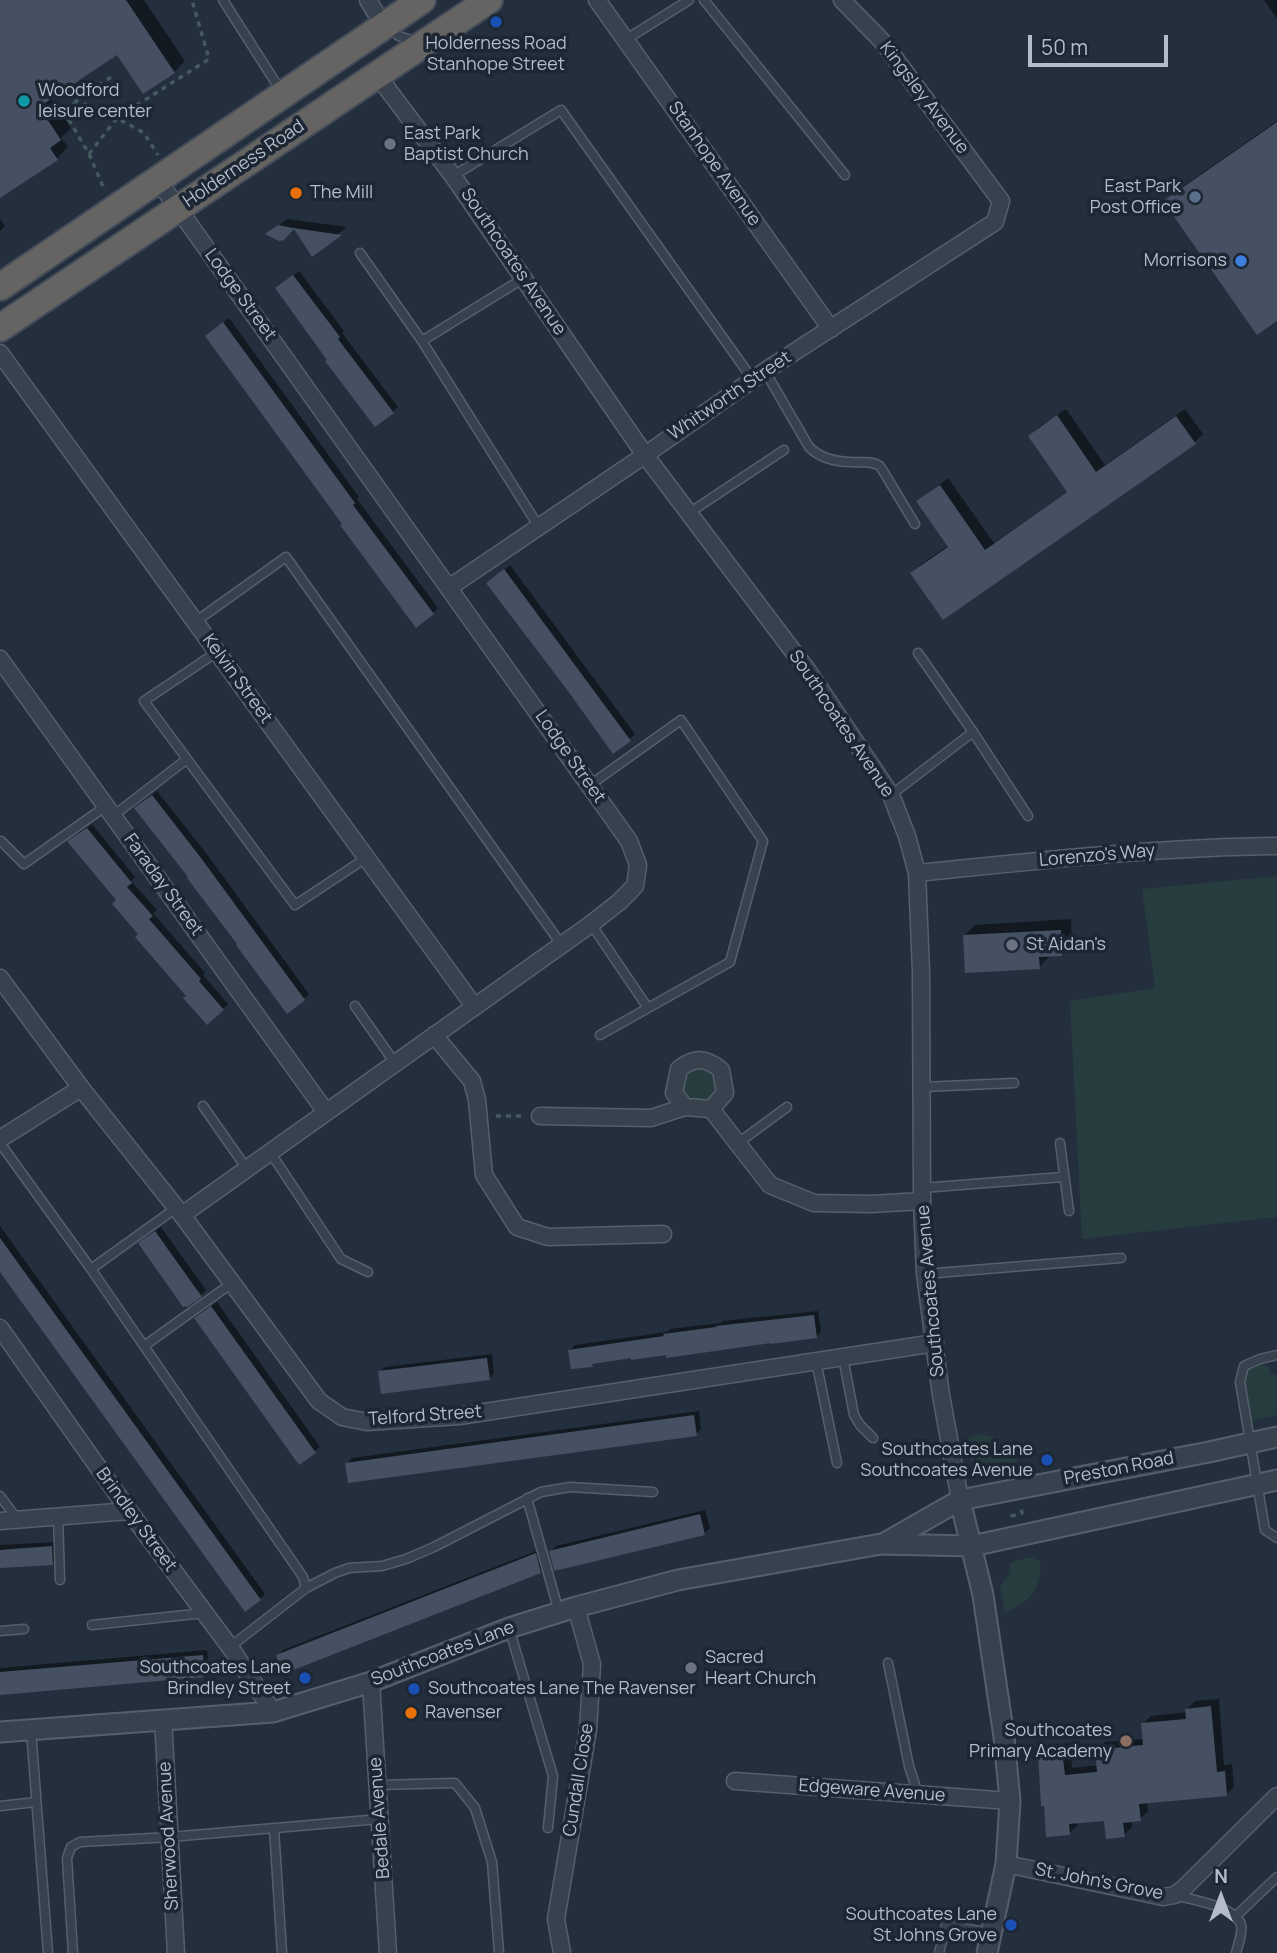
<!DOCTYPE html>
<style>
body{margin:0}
#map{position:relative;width:1277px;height:1953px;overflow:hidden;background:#242f3e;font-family:Manrope,sans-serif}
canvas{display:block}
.north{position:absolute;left:1186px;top:1862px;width:70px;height:70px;-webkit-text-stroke:5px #1d2633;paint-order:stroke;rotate:0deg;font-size:19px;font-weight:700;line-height:28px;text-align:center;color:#b4bcc9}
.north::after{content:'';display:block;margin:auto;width:24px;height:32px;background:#b4bcc9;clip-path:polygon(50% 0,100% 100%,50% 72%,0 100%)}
.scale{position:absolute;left:1028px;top:35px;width:140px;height:32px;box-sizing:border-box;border:4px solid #b4bcc9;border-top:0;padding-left:9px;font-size:21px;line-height:24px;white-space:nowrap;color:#b4bcc9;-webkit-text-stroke:5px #1d2633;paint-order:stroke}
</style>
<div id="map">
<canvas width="1277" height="1953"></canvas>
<div class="north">N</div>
<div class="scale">50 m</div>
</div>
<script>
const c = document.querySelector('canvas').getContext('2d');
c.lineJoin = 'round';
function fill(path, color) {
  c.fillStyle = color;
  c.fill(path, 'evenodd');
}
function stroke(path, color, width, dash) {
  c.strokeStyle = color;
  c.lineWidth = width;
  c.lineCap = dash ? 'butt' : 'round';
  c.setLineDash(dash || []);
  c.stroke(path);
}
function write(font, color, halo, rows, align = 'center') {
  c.font = font + ' Manrope,sans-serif';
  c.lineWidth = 7;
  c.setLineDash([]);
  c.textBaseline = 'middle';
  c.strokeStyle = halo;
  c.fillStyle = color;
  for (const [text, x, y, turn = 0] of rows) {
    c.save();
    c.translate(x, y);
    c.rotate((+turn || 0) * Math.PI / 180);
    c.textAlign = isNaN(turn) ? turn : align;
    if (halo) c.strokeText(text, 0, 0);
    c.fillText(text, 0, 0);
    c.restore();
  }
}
const green = new Path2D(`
 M1277,876V1217L1082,1239L1070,1001L1155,988L1142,889Z
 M681 1086a17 17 0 1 1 34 0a17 17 0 1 1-34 0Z
 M1262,1364L1269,1367L1270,1375L1277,1374V1415L1252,1421L1244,1384L1248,1369Z
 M981,1434L994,1438L990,1446L1003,1454L1008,1448L1016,1458L1020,1471L986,1477L973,1469L967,1438Z
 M1034,1557L1035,1560H1040C1043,1587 1029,1603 1005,1613L1000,1587L1010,1573V1564L1018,1560Z`);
const shadow = new Path2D(`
 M0,0H144L185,61L174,72L117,53L50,97L71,128L61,138L68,147L57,158L0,196Z
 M1264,0H1277V19Z
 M1277,121V319L1165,201L1176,191Z
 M0,219L5,226L0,231Z
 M287,219L347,227L312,254L294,227L283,239L268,234Z
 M299,271L344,331L342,333L398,407L393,412L282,284Z
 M229,318L359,497L357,499L438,608L433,613L344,524L212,331Z
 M1066,409L1105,465L1185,409L1203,434L1195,442L943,618L912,573L920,565L949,545L919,501L948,478L994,543L1068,491L1030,436L1038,428Z
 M510,565L635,734L630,739L493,578Z
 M157,791L206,853L309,994L304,999L141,803Z
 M92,824L135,877L131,881L157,910L153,913L205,973L203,975L228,1004L208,1023L141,934L75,837Z
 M1071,919L1072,943L1061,954L1050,956L1039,967L964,936L975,925Z
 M0,1226L265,1594L260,1599L0,1269Z
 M161,1227L206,1290L201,1295L145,1238Z
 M217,1302L320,1447L299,1462L201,1313Z
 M818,1311L821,1332L816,1337L595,1362L592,1365L570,1350L575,1345L667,1332L670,1329L721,1323L723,1321Z
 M492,1354L494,1373L489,1379L380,1372L385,1367Z
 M699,1411L701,1429L696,1434L347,1463L352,1458Z
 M705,1510L710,1528L705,1533L556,1569L551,1552L556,1546Z
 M57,1542V1558L52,1563L0,1567V1545Z
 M541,1549L546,1567L540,1572L278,1655L283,1650Z
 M207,1650L209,1670L204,1675L0,1694V1668Z
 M1219,1699L1224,1765L1232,1764L1234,1787L1226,1795L1147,1801L1148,1811L1140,1819L1132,1820V1827L1124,1835L1106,1819L1077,1822L1078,1825L1069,1833L1039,1753L1048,1745L1070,1743L1072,1768L1099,1765L1097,1750L1105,1742L1144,1739L1143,1724L1151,1716L1187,1712V1709L1195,1701Z`);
const building = new Path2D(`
 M0,0H126L175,73L143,94L117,55L39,107L61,140L50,148L58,160L0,198Z
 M1277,122V321L1257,335L1163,201Z
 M278,225L293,228L342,235L312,257L294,229L284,240L279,241L265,234Z
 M293,275L340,337L338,339L394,413L375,427L325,361L327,360L275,288Z
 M223,322L355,503L353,505L434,614L416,628L340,525L342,524L205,336Z
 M1057,415L1096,472L1176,416L1196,444L943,620L910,573L948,547L916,501L940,485L985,550L1067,492L1028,436Z
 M504,569L631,741L613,754L568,691L486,583Z
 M152,795L201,858L305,1000L287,1014L236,945L237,944L187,878L188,877L134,808Z
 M87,828L132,883L127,887L153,916L149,919L201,979L199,981L224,1010L207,1025L183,998L186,996L135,937L138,934L112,904L116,900L67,841Z
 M1061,930L1062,956L1039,957L1040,969L965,973L963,935Z
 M155,1231L202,1297L187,1307L185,1306L183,1307L138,1243Z
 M0,1238L261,1600L245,1612L0,1272Z
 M211,1306L316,1453L299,1465L194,1318Z
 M814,1315L817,1338L771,1344V1343L666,1358V1355L631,1360V1358L592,1364L593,1367L571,1369L568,1350L664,1336L663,1334L716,1327V1326Z
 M487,1358L490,1380L381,1394L378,1371Z
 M694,1415L697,1436L348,1483L345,1463Z
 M700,1514L705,1535L554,1571L549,1551Z
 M52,1546L53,1565L0,1568V1550Z
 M536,1553L541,1573L283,1674L276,1655Z
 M203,1655L205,1677L0,1695V1672Z
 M1211,1706L1217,1772L1225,1771L1227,1796L1139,1804L1141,1821L1123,1823L1125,1837L1106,1839L1104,1821L1069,1824L1070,1835L1046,1837L1044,1806H1041L1038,1753L1062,1751L1065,1775L1097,1772L1095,1750L1143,1745L1141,1723L1186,1719L1185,1709Z`);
const path = new Path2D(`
 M111,77L76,101L117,118L209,59L192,0
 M76,102L72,106L68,118L89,154L105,191
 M89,154L117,118L144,133L158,155
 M496,1116H524
 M1012,1517V1516L1022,1513L1020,1505`);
const service = new Path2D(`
 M223,0L281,91
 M704,0L845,175
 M388,28L399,36L416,42
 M625,40L689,0
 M453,176L561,110L753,380
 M360,253L422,341L539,527
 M422,341L524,278
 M765,371L809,447C820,458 837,462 852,462C862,463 871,460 880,466L915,524
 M689,513L784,450
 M195,622L286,557L561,944
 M217,652L144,701L295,905L366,858
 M918,653L973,732L1028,816
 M590,785L681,720L763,841L730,962L600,1035
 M891,795L973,732
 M113,816L187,759
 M1,841L24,864L106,806
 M591,924L648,1008
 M355,1006L395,1063
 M922,1087L1014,1083
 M203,1106L247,1169
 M0,1143L91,1269L303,1577L306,1588
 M738,1143L787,1107
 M1060,1143L1069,1211
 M270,1152L341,1259L368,1272
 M922,1188L1063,1177
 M91,1269L176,1208
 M925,1274L1121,1258
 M144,1346L232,1283
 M1277,1355L1260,1359L1244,1366L1240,1382L1265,1530L1277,1538
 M843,1357L854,1415L860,1425L873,1438
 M816,1361L837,1463
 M0,1496L17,1519
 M527,1498L559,1612
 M58,1516L60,1580
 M92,1625L204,1613
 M509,1628L553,1776L548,1828
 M0,1631L24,1629
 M230,1647L306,1588L335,1573L349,1568L382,1566L406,1559L434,1547L541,1492L570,1487L653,1492
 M888,1663L909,1766L918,1794
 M31,1730L48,1953
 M378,1785L455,1783L475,1808L492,1862L499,1953
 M0,1806L36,1802
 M274,1828L282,1953
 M1175,1895C1192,1900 1236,1906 1241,1925C1243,1933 1238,1945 1236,1953
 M1236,1916L1277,1877
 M73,1953L67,1858L71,1847L80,1842L170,1837L380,1819
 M939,1953L946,1925L990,1933`);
const minor = new Path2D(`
 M368,0L383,25
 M597,0L831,329
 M377,75L453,176L645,455L808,671L891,795L907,836L917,873L921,972L922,1201L925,1274L941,1395L960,1500
 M157,179L629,841L638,865L635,886L619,902L591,924L182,1215
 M0,353L474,1006
 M450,587L645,455L765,371L995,222L1001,201L882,41L842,0
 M0,659L326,1112
 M917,873C1037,861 1157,847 1277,846
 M0,978L81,1088L182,1215L319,1401L342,1417L367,1422L459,1416L935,1343
 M434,1035L472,1081L477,1100L484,1175L517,1227L548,1237L663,1234
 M685,1107L674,1093L679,1069C695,1057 705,1057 721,1070L725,1093L711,1109
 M540,1116L651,1118L685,1107L711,1109L770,1185L814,1203L871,1204L922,1201
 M0,1139L81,1088
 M0,1328L129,1511L230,1647L273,1712
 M0,1521L129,1511
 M371,1682L388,1953
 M163,1719L176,1953
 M735,1781L1010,1801
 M1006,1864L1163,1897L1175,1895L1184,1888L1277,1796
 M562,1953L556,1919L588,1730L592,1664L576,1607`);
const tertiary = new Path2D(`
 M960,1500L983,1595L1004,1737L1010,1801L1006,1864L987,1953
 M883,1544L960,1500L1209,1452L1277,1437
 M0,1732L273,1712L371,1682L509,1628L576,1607L678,1580L881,1544L972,1546L1277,1480`);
const trunk = new Path2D(`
 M0,287L422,0
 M0,328L489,0`);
const markers = [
 [496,22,7,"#1a4fb4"],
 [24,101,7,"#0f9aa8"],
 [390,144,7,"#6b7280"],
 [296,193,7,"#e8710a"],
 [1195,197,7,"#5c6f8a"],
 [1241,261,7,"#3f7fe0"],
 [1012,945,7,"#6b7280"],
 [1047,1460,7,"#1a4fb4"],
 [691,1668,7,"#6b7280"],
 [305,1678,7,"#1a4fb4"],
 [414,1689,7,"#1a4fb4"],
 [411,1713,7,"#e8710a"],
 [1126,1741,7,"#8d6e63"],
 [1011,1925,7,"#1a4fb4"]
];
const poiNames = [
 ["Holderness Road",496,44,"center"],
 ["Stanhope Street",496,65,"center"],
 ["Woodford",38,91],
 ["leisure center",38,112],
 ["East Park",404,134],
 ["Baptist Church",404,155],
 ["East Park",1181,187,"right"],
 ["Post Office",1181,208,"right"],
 ["The Mill",310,193],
 ["Morrisons",1227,261,"right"],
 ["St Aidan's",1026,945],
 ["Southcoates Lane",1033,1450,"right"],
 ["Southcoates Avenue",1033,1471,"right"],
 ["Sacred",705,1658],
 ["Heart Church",705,1679],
 ["Southcoates Lane",291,1668,"right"],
 ["Brindley Street",291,1689,"right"],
 ["Southcoates Lane The Ravenser",428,1689],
 ["Ravenser",425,1713],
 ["Southcoates",1112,1731,"right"],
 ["Primary Academy",1112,1752,"right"],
 ["Southcoates Lane",997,1915,"right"],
 ["St Johns Grove",997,1936,"right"]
];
const streetNames = [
 ["Kingsley Avenue",924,98,53],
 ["Holderness Road",244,164,-34],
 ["Stanhope Avenue",714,164,55],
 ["Southcoates Avenue",513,262,56],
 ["Lodge Street",240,295,54],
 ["Whitworth Street",730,396,-34],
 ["Kelvin Street",237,679,54],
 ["Southcoates Avenue",841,724,56],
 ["Lodge Street",570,757,55],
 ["Lorenzo's Way",1097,856,-5],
 ["Faraday Street",163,885,54],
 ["Southcoates Avenue",931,1291,-95],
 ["Telford Street",425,1416,-4],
 ["Preston Road",1119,1469,-11],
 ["Brindley Street",136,1520,54],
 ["Southcoates Lane",443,1654,-21],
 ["Cundall Close",579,1780,-81],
 ["Edgeware Avenue",872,1791,4],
 ["Bedale Avenue",380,1818,-94],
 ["Sherwood Avenue",169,1836,-93],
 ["St. John's Grove",1099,1882,11]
];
fill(green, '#263c3f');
fill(shadow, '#0007');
fill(building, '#455162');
stroke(service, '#565f6c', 11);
stroke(minor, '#565f6c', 19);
stroke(tertiary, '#565f6c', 23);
stroke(trunk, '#434c59', 30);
stroke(path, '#44595c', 3.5, [5, 5]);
stroke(service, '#38414e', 8);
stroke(minor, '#38414e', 16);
stroke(tertiary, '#38414e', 19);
stroke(trunk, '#656462', 26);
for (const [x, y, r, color] of markers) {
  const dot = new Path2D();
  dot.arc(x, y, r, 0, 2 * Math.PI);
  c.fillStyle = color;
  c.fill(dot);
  stroke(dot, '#1d2633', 2.5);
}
write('18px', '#b4bcc9', '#1d2633', poiNames, 'left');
write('18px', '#b4bcc9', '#1d2633', streetNames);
</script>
